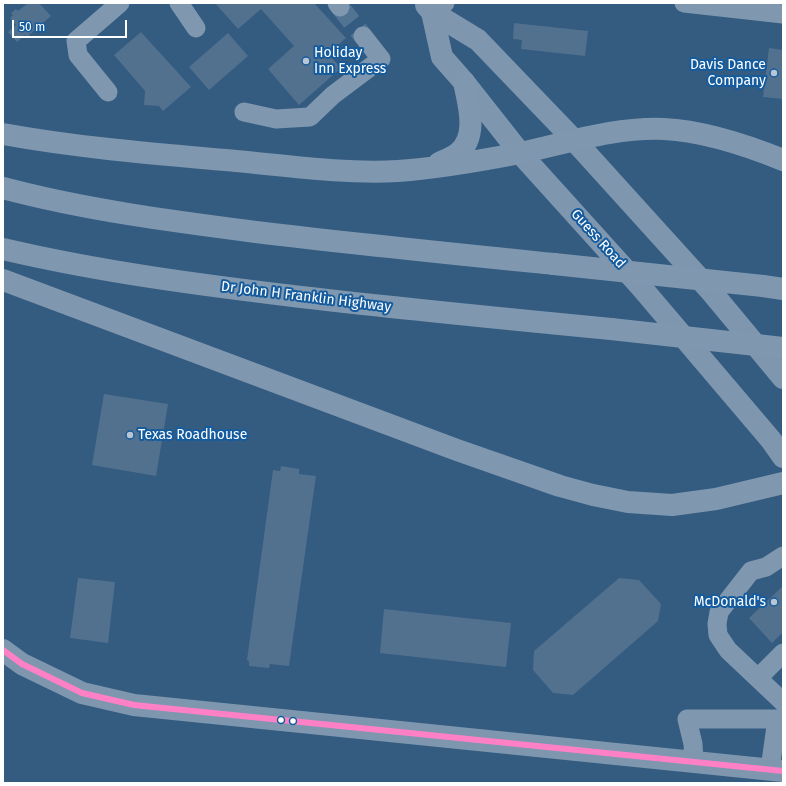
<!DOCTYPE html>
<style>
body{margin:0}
#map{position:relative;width:786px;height:786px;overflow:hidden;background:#345b80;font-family:"Fira Sans",sans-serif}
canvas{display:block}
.frame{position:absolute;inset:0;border:4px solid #fff;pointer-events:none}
.scale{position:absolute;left:12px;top:20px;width:115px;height:18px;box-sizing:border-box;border:2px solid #fff;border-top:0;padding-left:5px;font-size:12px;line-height:14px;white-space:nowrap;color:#fff;-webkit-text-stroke:3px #155c9f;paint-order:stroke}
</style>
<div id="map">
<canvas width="786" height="786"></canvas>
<div class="frame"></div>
<div class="scale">50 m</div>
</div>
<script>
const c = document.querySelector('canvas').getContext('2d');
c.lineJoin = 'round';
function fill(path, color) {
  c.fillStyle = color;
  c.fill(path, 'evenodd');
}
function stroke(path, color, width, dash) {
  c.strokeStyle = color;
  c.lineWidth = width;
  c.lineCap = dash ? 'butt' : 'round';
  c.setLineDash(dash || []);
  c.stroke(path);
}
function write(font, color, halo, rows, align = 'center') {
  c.font = font + ' "Fira Sans",sans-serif';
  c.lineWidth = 4;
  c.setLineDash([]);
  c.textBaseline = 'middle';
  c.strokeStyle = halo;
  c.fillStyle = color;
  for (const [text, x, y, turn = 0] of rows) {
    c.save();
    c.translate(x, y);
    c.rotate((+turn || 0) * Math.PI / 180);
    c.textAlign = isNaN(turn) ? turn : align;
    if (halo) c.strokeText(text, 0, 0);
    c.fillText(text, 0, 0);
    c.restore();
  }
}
const building = new Path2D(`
 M28,3H39L51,16L27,37L25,35L17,42L8,32L16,25L10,18L13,15L11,13L16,9L18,11Z
 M215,3H314L346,38L328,54L341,68L299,105L268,69L294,46L261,9L238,29Z
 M514,23L588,31L585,56L521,49L522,40L513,39Z
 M141,32L191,87L163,111L159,106L144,105L145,91L114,55Z
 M228,33L248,56L209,90L189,67Z
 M769,48L783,50V99L763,97Z
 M104,394L168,404L156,476L92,465Z
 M281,466L299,469V474L316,476L289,666L270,664L269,668L249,666V661L247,660L273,470L280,471Z
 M78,578L115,582L108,643L70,638Z
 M619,578L639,580L661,604L658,621L573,695L553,693L533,670L534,651Z
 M783,586V632L772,643L749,618Z
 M384,609L511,623L506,667L380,653Z`);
const minorTunnel = new Path2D(`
 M340,7L363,36`);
const minor = new Path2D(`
 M179,3L196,28
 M337,3L340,7
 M684,3L783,14
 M432,12L445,3
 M108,92L78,55L76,41L120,3
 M244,112L276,119L310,117L333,95L381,59L363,36
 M783,556L766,567L751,571L719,612L717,624L718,635L728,650L783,702
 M758,678L783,653
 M694,761L693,744L687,719H777L770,769`);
const major = new Path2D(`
 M426,5L432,12L478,40L574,140L709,289L783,378
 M432,12L442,57L464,82L520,153L641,287L771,440L783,457
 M3,650L22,664L82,693L134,705L783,771`);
const highway = new Path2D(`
 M3,134C80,148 158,154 236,161C289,166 345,174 398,171C439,168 479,161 520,153C567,143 615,127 664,129C705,131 746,145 783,160
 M439,163C445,160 453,157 458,153C479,136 468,103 464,82
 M3,188C86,210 171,221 256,232C355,244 455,254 554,264
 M3,249C101,272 201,285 301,297C404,309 507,319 611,329
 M3,280L457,450L560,486L593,495L628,502L672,505L716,499L783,483
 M763,286L783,289`);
const highwayBridge = new Path2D(`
 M554,264L763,286
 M611,329L783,348`);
const bus1 = new Path2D(`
 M3,650L22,664L82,693L134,705L783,771`);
const markers = [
 [306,61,4,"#b8c6d3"],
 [774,73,4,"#b8c6d3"],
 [130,435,4,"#b8c6d3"],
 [774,602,4,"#b8c6d3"],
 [281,720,3.5,"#fff"],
 [293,721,3.5,"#fff"]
];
const poiNames = [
 ["Holiday",314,53],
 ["Inn Express",314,69],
 ["Davis Dance",766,65,"right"],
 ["Company",766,81,"right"],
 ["Texas Roadhouse",138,435],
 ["McDonald's",766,602,"right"]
];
const streetNames = [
 ["Guess Road",598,239,48],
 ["Dr John H Franklin Highway",306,297,7]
];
fill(building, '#52718e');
stroke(minorTunnel, '#527493', 19, [19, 10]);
stroke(minor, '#7f98b0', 19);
stroke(major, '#7e97af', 22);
stroke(highway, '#7f97af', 22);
stroke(highwayBridge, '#7f97af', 22);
stroke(bus1, '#ff80c5', 6);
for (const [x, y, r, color] of markers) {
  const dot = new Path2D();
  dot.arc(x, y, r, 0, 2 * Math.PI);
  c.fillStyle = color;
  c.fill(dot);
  stroke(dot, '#155c9f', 1.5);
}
write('14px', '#fff', '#155c9f', poiNames, 'left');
write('14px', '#fff', '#155c9f', streetNames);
</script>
